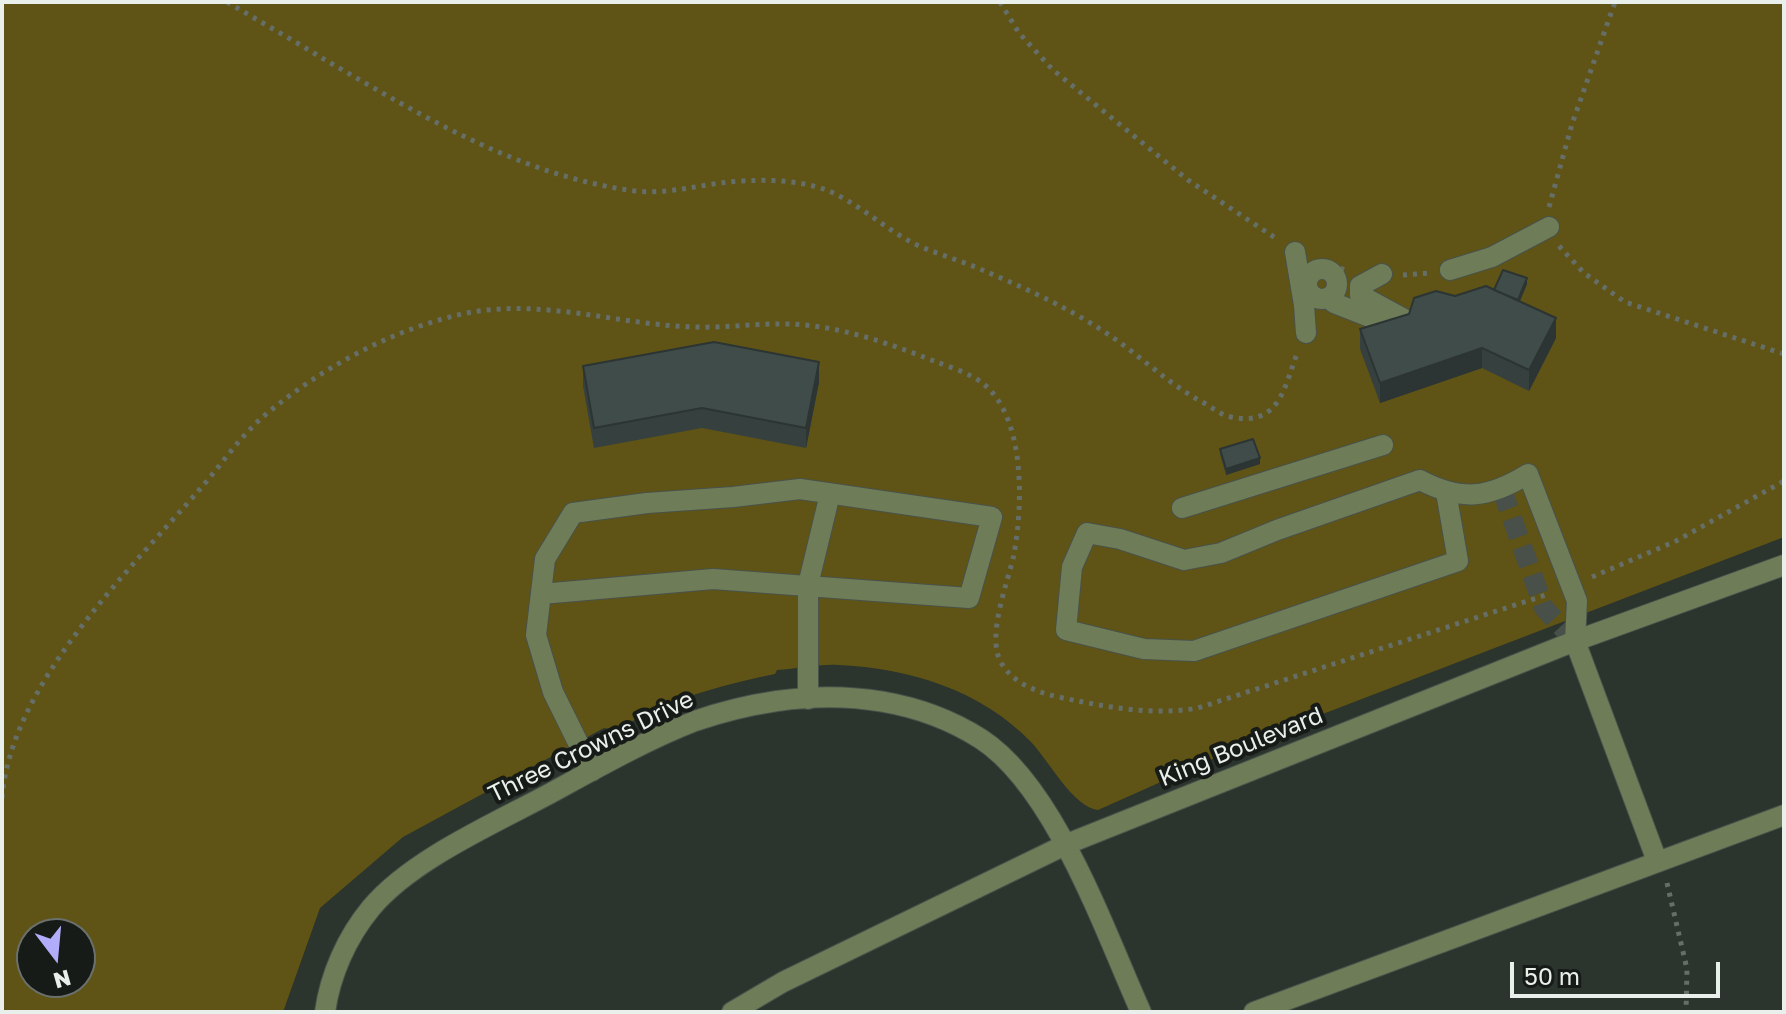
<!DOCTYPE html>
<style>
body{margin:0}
#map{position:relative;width:1786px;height:1014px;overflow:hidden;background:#2b342d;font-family:"Golos Text",sans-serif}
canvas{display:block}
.frame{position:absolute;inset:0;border:4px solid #e9efea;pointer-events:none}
.north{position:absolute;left:16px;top:918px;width:80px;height:80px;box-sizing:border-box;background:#171b18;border:2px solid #6b706c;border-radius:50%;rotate:164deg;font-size:22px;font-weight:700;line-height:32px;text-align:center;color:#e9efea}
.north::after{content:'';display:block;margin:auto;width:28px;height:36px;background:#b1adfa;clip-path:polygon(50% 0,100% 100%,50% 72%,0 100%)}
.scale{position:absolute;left:1510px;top:962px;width:210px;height:36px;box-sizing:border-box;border:4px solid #e9efea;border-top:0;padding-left:10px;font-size:24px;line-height:28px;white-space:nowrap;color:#e9efea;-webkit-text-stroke:6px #171b18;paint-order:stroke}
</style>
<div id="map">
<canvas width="1786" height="1014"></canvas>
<div class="frame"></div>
<div class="north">N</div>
<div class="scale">50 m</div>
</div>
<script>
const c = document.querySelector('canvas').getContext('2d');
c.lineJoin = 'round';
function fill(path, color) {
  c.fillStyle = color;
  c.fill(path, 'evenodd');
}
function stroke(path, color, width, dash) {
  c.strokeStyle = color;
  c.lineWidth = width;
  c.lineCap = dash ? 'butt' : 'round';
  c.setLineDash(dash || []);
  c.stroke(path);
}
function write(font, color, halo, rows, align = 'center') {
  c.font = font + ' "Golos Text",sans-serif';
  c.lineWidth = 8;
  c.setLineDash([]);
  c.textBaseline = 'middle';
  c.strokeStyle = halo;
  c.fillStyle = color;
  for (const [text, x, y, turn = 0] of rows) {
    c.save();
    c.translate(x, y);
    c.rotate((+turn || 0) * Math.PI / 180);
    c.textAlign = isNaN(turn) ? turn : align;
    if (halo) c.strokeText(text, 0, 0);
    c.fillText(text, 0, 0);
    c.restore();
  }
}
const green = new Path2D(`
 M2,2H1784V537L1255,740L1098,810C1073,807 1049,761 1031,742C981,690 909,668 838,665C818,664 797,669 777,670L775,674C730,683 685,695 644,715C630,721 621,732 604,728L403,837L320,908L283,1012H2ZM32,934H80V982H32Z`);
const minorTunnel = new Path2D(`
 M1502,490L1544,608L1575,641`);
const path = new Path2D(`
 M227,2C259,21 291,39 322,58C420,115 520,176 635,191C665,194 691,187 720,183C754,179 796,178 829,191C861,205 886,230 917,245C937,254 959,260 980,269C1020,286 1063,305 1100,329C1137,352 1166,383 1204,403C1213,408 1221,415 1231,417C1280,427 1284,387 1297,354
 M1000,2L1019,33L1053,70L1188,180L1277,239
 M1549,207L1572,124L1615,2
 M1559,246L1584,273L1625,302L1784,354
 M1321,263L1346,270
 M1403,275L1429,273
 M1592,577L1676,541L1784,481
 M2,798C11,684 128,572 200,489C223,463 242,433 270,411C325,366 392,330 462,314C541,297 617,325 695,327C727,328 759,323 791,324C840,326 888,343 934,361C949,367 967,372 981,382C1026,415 1023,505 1014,554C1008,583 985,638 1002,664C1017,689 1051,696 1078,701C1118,709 1157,715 1198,708L1549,594
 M1667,883L1687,969L1686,1012`);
const minor = new Path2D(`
 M1295,252L1304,305L1306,333
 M1307 284a15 15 0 1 1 30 0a15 15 0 1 1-30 0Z
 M1450,270L1492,257L1549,227
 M1334,303L1390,325L1400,333L1407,331L1409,323L1406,320L1360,295V286L1382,274
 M1446,492L1458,561L1194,651L1144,649L1066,630L1072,567L1087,533L1120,539L1184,560L1221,553L1277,530L1420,480C1462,502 1489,498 1528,474L1577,601L1575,641L1657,861
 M1182,508L1383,445
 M541,594L713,579L969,598L992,517L800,489L733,497L647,503L573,513L545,559L536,635L553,692L592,771
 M808,699V585L830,494
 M325,1012C330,975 347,937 371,908C411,860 493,824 549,794C595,769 646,740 695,721C721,712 750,705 777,701C847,691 920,700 981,739C1055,787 1105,932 1141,1012
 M732,1012L783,982L1067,844L1575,641L1784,565
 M1254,1012L1784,815`);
const wall = new Path2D(`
 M1527,284L1520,301L1556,338L1529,391L1482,368L1380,403L1360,349V329L1409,314L1455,296Z
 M583,366L819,382L806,448L702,428L594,448L583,386Z
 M1220,449L1260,464L1226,475L1220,454Z`);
const shadedWall = new Path2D(`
 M1527,278V284L1514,315V309Z
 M1556,318V338L1529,391V370Z
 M1482,348V368L1380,403V383Z
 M819,362V382L806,448V428Z
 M1260,458V464L1226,475V469Z`);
const building = new Path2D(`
 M1503,270L1527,278L1518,300L1494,290Z
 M1486,286L1556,318L1529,370L1482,348L1380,383L1360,329L1409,314L1414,298L1436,291L1455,296Z
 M714,342L819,362L806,428L702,408L594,428L583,366Z
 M1253,439L1260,458L1226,469L1220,449Z`);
const streetNames = [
 ["Three Crowns Drive",591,747,-26],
 ["King Boulevard",1241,747,-22]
];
fill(green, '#5f5415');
stroke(minorTunnel, '#485049', 20, [20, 10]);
stroke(minor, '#49524b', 22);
stroke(path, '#666e68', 5, [4, 6]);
stroke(minor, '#6e7d58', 20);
fill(wall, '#36413f');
fill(shadedWall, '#2c3533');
fill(building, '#3f4c49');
stroke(building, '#2c3533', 2);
write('24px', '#e9efea', '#171b18', streetNames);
</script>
